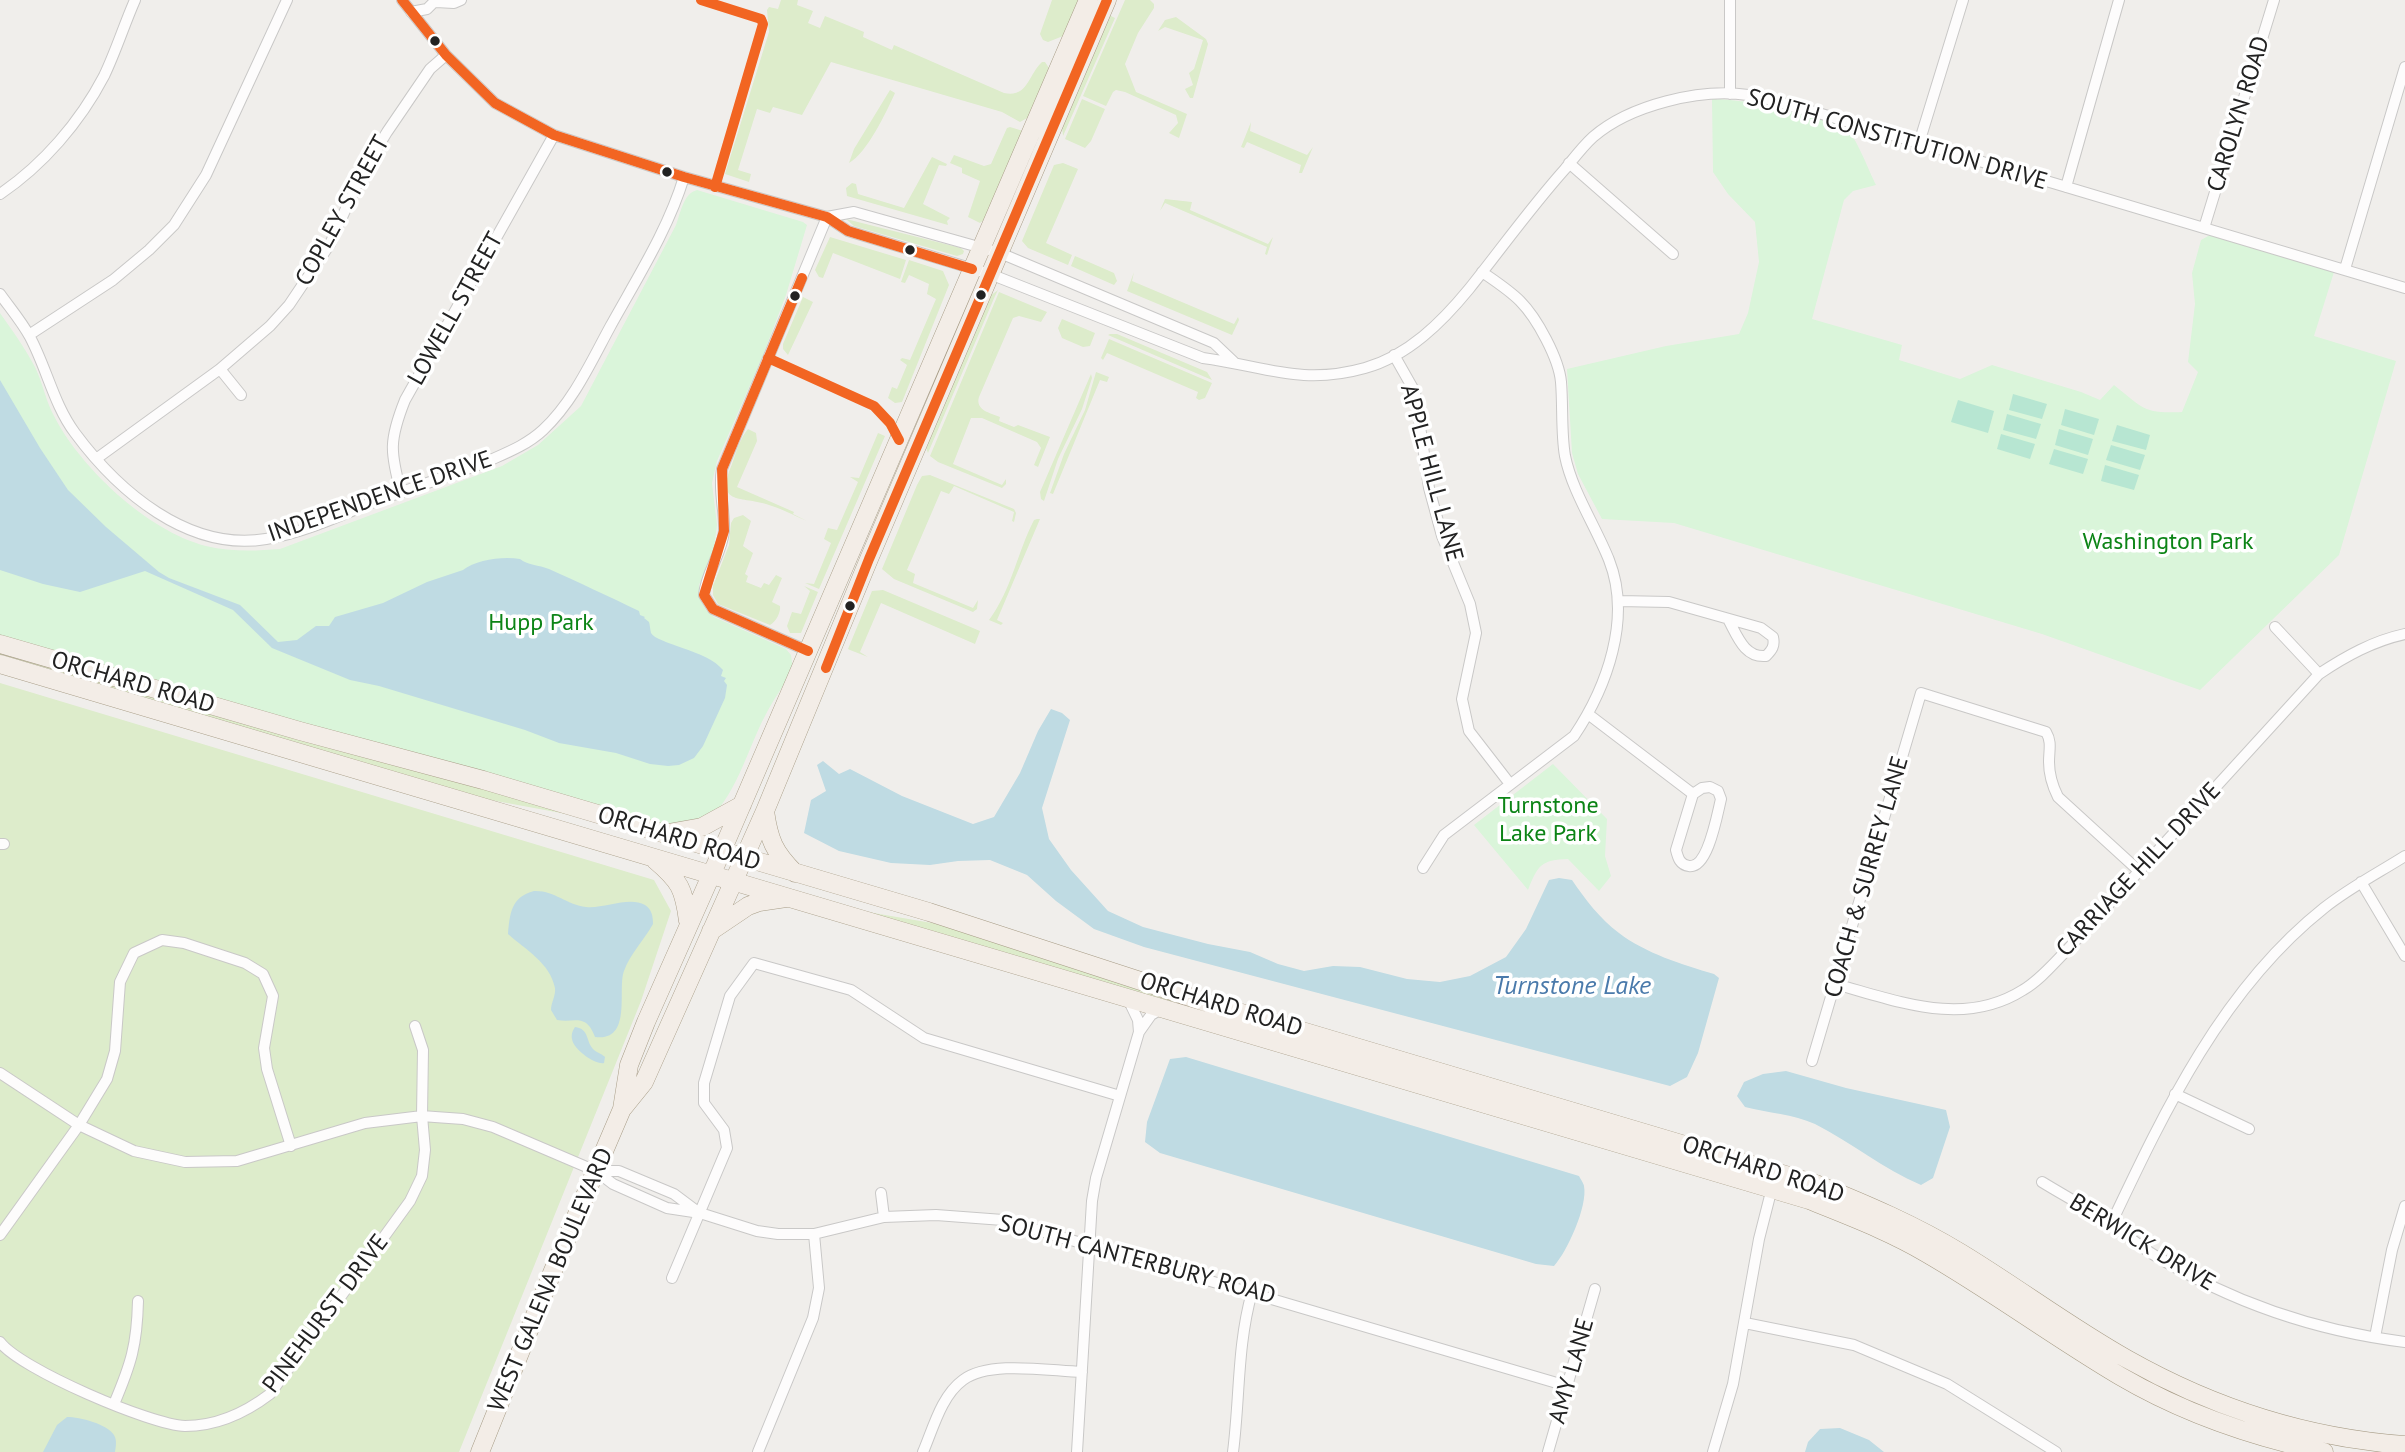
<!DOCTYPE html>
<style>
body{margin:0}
canvas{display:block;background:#f0eeeb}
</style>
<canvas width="2405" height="1452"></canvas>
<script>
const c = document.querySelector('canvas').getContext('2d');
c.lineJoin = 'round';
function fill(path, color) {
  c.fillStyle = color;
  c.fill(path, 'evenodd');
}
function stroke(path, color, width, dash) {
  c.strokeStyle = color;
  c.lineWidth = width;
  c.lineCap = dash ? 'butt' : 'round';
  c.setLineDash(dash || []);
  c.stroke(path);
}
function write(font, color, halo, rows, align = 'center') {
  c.font = font + ' "PT Sans",sans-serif';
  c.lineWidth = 7;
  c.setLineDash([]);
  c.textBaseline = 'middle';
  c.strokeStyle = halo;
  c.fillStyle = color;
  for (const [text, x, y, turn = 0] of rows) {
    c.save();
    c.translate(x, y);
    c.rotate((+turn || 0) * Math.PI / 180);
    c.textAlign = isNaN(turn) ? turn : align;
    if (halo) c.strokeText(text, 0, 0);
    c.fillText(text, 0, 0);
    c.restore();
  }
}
const grass = new Path2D(`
 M781,0H798L797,5L813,11L808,23L820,28L825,16L864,32L863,37L892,50L894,45L1004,93C1028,98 1028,75 1042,62H1045L1049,68L1029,117L1020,122L1002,112L831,62L802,115L773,107L770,113L757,109L738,170L751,174L749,182L725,174L769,32L767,10L769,7L778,9Z
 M1052,0H1081L1063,36L1048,42L1043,40L1040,34Z
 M1125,0H1150L1154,4V8L1138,33L1125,64L1136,92L1187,114L1179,138L1169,133L1178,123L1176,115L1125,92L1116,90L1113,92L1106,106L1083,96Z
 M1109,15L1115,18L1063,136L1062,127Z
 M1176,17L1206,39L1208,44L1193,98H1190L1185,89L1193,85L1189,73L1194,69L1203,40L1165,27L1158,31L1165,20Z
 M890,90L895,93C886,113 867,153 849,163L854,149Z
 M1082,99L1105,109L1091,141L1085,148L1065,139Z
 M1251,122L1250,131L1307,155L1313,147L1302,173H1299L1301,165L1247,142L1244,148L1241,147Z
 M1010,127L1023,131L985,219L980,223L968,217L980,181L962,173V168L950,163L954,155L984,166L991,164L1007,128Z
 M932,157L947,164L946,166L939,165L923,204L950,218L947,221L948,225L847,196L846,188L852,183L856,184L858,194L904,208Z
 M1063,163L1078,169L1046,243L1072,255L1068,265L1028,248L1022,241L1054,165Z
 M1165,199L1192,202L1190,210L1268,244L1273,237L1267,255L1265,254L1267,247L1165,203L1160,211Z
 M846,219L961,248L964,251L963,254L957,256L854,226Z
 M830,237L906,260L900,279L833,253L823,278L819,277L815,270Z
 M1075,256L1114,273L1117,281L1114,285L1071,266Z
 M909,260L943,271L949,285L902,402L895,403L888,398L892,387L897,389L907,365L900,360L902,358L910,360L936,299L927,294L929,284L909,275L905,283L901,282Z
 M1134,272L1132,281L1234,324L1238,317L1239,320L1232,335L1127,291Z
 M998,290L995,296L928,453L926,448L990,296Z
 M999,292L1047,312L1041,322L1019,316L1013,318L979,397C975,410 990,413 1000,417L999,421L1014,427L1018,425L1050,437L1038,467L1034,465L1041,448L1037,442L982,418H971L953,464L1002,485L1006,479V484L1002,488L938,462L930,456Z
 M803,297L813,302L788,355L783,349V344Z
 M1062,319L1095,333L1090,346L1083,347L1062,338L1058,328Z
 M1110,334H1117L1207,372L1212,380L1108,335Z
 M1109,339L1212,383L1205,398L1199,400L1196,398L1198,392L1107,353L1103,360L1101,358Z
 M1096,372L1109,377L1107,382L1100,380L1053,494L1050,493L1064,454L1085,410Z
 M1091,374L1092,378L1082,409L1058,459L1044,501L1041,499L1040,492Z
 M748,429L756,433L757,441L737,487L794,512L793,514L807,521C793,515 780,508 766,504C739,496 715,505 732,464C736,453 740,438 748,429Z
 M878,433L885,436L819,589L805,583L814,584L831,543L824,539L828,528L837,530L858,482L850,477L859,478Z
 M930,475L1014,509L1016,513L1014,522L1012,521L1014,512L954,486L949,494L941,491L907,570L915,574L913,583L973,608L978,600L977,609L973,612L894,579L882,569L917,485L922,476Z
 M743,515L751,521L743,546L753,553L745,574L748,576L746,582L761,588L764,583L769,585L776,575L782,578L772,602L780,606C781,612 776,622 770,625L718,604L713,595V586L729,545L731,523L734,518Z
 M1037,519H1040L997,620L1003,623L1001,625L989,620C1012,589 1017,553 1034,520Z
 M804,586L818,592L801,633H790L787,626L792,612L801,614L810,591Z
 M883,590L980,631L975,644L881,603L860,652L868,657L850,650L848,649L872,591Z
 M0,651L472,783L572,815L469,796L0,657Z
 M0,683L654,880L671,911L641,1001L459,1452H0Z
 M862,911L961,928L1739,1167L1746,1176Z`);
const park = new Path2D(`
 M1712,99C1737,99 1828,111 1845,127C1857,138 1868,169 1876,185L1853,191L1844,200L1812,319L1902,345L1899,360L1960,379L1992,365L2081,392L2100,400L2114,385C2143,408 2143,414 2182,412L2198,372L2188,362L2195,304L2192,273L2201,240L2210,235L2334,272L2314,336L2396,361L2339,555L2200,690L2042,634L1674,523L1602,519L1578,474L1572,453L1567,369L1666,346L1739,334L1748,313L1759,262L1755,222L1728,194L1713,172Z
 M697,190L803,222L807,225L786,295L763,355L717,461L712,483L717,525L714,548L699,585V597L706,610L714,617L786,649L791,655L793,670C784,685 773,700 765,716C749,745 733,806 704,821C685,831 659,822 640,819L188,692L0,636V313C12,330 25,348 35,367C42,381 45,398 52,412C78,466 147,531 206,546C231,552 255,551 280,549L502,466L538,445L581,406L676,225C681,212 683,194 697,190Z
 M1553,764L1607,819L1605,856L1611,876L1599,891L1568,859C1541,860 1538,865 1528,890L1474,825Z`);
const pitch = new Path2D(`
 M2013,394L2047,404L2042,419L2009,410Z
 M1958,400L1994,411L1988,433L1951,422Z
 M2065,409L2099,419L2094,435L2061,425Z
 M2007,414L2041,424L2036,439L2003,430Z
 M2117,425L2150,435L2146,450L2112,441Z
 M2059,429L2093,439L2088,455L2055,445Z
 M2001,434L2035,444L2030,459L1997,449Z
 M2111,445L2145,455L2140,470L2106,460Z
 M2054,449L2088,459L2083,474L2049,464Z
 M2105,465L2139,475L2134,490L2101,481Z`);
const water = new Path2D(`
 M0,380L40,448L68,490L106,527L159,572L169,578L240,605L278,642L297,640L316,626H329L335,617L383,603L427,582L463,570C476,560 502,556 520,559C527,565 539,565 549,569C578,582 610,597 639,611L640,615L645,617L644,618L649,622C650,625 650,629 651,633C657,644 707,650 723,670L721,676L726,678L724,681L727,685L725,698L703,746L694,758L679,765L668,766L650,764L616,753L559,743L525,730L379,686L350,680L272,648L233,610L145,571L80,592L43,584L0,570Z
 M1051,709L1062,713L1070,720L1042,808L1049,839L1071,870L1108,911L1143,927L1208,944L1250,952L1278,964L1304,971L1333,966L1360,967L1407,979L1440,982L1470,976L1506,957L1526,929L1549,880L1559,878L1572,880C1585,899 1600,919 1619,933C1645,953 1683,965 1714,974L1719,978L1698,1053L1687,1077L1670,1086L1144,947L1094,929L1056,901L1027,875L990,860L958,861L930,865L891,863L839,851L804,833L811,800L826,791L817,765L823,761L839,774L850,769L902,796L973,824L994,817L1020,773L1038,731Z
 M534,891C554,890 567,905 586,907C604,909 629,896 645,905C652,909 653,917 653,924C644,940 630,954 624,971C617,989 633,1042 595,1037C586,1013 575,1023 557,1020L551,1010C551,1003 556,995 555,988C550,963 526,950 508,934C510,913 511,897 534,891Z
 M575,1027C590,1029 585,1041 594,1050C595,1051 605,1056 605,1057L604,1063C595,1065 573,1049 572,1039C571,1034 573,1030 575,1027Z
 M1186,1057L1579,1176C1580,1178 1584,1184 1584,1186C1588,1206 1567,1252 1554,1266L1536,1264L1160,1153L1145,1142L1147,1122L1170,1059Z
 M1786,1071L1846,1088L1946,1110L1950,1127L1933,1178L1921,1185C1883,1169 1851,1142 1815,1124C1793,1114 1768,1113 1745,1107L1737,1096L1744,1082L1763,1074Z
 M67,1417C80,1417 107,1424 114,1435C117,1440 116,1446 115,1452H43L57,1425Z
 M1840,1428L1869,1440L1884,1452H1805L1808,1442L1820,1429Z`);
const minor = new Path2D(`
 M402,0L446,55L495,103L554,135L684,177L827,217L848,231L990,274L1203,358C1264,366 1301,386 1365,368C1408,356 1442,322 1469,289C1501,249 1531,207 1565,169C1574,158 1583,146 1593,137C1630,105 1700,88 1748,95C1770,98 1793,107 1815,112L2405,288
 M1730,0V94
 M436,2L454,3L461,0
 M411,12L427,9L436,0
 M1919,143L1963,0
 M1569,163L1673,254
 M2066,187L2119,0
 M0,194C43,165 80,122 104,76C116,51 124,25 135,0
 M827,217L854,212L1000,253L1214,343L1234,362
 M2204,228L2274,0
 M2345,269L2405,67
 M0,294C10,308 22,322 30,337C47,369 54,405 75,433C118,491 188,552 266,539C302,533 337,517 371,503C410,489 448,476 486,462C506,453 527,445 543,430C573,402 591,362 610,327C637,278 668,230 684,177
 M29,335L113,280L149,250L174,225L206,175L287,0
 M1394,355L1415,392L1429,488L1442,536L1470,604L1476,633L1462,699L1469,731L1510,784
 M220,369L241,395
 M96,459L220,369L270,326L289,305L330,244L361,175L387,132L430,69L446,55
 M401,492C390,452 389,440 405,400L554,135
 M1619,601L1669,602L1761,628L1773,637C1775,646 1772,650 1766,656C1744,658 1737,635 1728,619
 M2275,627L2319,674
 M808,651L713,609L704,595C706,572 722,554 724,531C725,510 718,490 722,469L827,217
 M1588,714L1693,794L1676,850C1678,858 1680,865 1689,866C1708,869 1717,815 1721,799L1718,791L1710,787L1702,788L1693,794
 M0,844H4
 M1423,868L1444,835L1574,736C1607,687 1632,618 1609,560C1596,527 1572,491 1565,456C1561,433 1563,406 1561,382C1559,359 1537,318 1520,301C1509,290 1495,281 1482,272
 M2361,882L2405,956
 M1835,984C1898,1001 1963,1028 2023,990C2040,980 2053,964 2067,950L2319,674C2346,656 2373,641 2405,634
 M1128,999L1138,1020L1139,1032
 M1812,1061L1921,693L2046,732C2052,742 2049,750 2049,762C2049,775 2052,785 2058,797L2139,871
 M0,1073L79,1125L134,1151L185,1162L237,1161L365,1123L422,1116L435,1117L463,1119L493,1127L596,1171L613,1184L667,1208L700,1213L757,1231L778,1234H814L884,1217L936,1215L1003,1220L1567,1386
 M2175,1094L2249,1129
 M596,1171H619L674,1194L698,1212
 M2042,1182C2065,1196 2089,1209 2111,1224C2126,1234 2139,1246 2154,1255C2231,1302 2316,1331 2405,1342
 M881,1193L884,1217
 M2111,1224C2165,1110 2222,989 2324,908C2349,888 2378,873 2405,856
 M0,1235L79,1125L107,1079L115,1051L120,982L134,953L162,940L184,943L245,963L263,974L273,996L264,1048L267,1069L291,1146
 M672,1278L727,1148L724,1130L704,1103V1083L730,996L754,963L851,990L924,1038L1120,1096
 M1745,1323L1854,1345L1947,1384L2056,1452
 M2375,1337L2392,1250L2405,1206
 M0,1342C20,1369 151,1425 185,1426C218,1426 245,1413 270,1394L410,1201L422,1176L425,1150L422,1116L423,1050L415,1026
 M114,1404C131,1364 137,1345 138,1301
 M758,1452L813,1318L819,1288L814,1234
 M923,1452C933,1429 941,1396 963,1380C990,1360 1049,1371 1082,1372
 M1077,1452L1092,1201L1096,1178L1139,1032L1151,1015L1163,1008
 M1233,1452C1240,1397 1237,1346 1252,1292
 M1548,1452L1595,1289
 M1713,1452L1733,1384L1759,1239L1773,1184`);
const primary = new Path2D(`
 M0,644L300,731L483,780L929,912L1208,1003L1816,1184C1866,1204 1915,1225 1961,1253C2017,1287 2070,1327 2127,1359C2212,1407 2307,1438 2405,1445
 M0,664L1809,1200C1848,1216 1889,1231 1926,1253C1992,1291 2054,1337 2120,1376C2183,1413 2253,1437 2324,1452
 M765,811C769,840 774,852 795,873
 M668,833L702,827L742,805
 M655,860C680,881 684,889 688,921
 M711,931L748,906L759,902L786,898
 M623,1108L644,1082L765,811L869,559L1107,0
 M480,1452L552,1273L622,1109L629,1065L646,1022L728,837L1088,0`);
const bus1 = new Path2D(`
 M402,0L446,55L495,103L554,135L684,177L827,217L848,231L972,269
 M701,0L761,19L763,24L715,187
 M802,278L722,469L724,531L704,595L713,609L808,651
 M768,358L874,406L890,423L899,440
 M826,668L869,559L1107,0`);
const markers = [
 [435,41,6,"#222"],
 [667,172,6,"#222"],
 [910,250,6,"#222"],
 [981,295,6,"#222"],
 [795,296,6,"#222"],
 [850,606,6,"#222"]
];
const streetNames = [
 ["CAROLYN ROAD",2239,114,-73],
 ["SOUTH CONSTITUTION DRIVE",1897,140,16],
 ["COPLEY STREET",343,211,-61],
 ["LOWELL STREET",456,309,-61],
 ["APPLE HILL LANE",1431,473,75],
 ["INDEPENDENCE DRIVE",380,497,-19],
 ["ORCHARD ROAD",133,683,16],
 ["ORCHARD ROAD",679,839,17],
 ["CARRIAGE HILL DRIVE",2139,870,-47],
 ["COACH & SURREY LANE",1867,877,-74],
 ["ORCHARD ROAD",1221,1005,17],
 ["ORCHARD ROAD",1763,1170,18],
 ["BERWICK DRIVE",2142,1243,31],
 ["SOUTH CANTERBURY ROAD",1137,1260,15],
 ["WEST GALENA BOULEVARD",551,1280,-67],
 ["PINEHURST DRIVE",326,1314,-53],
 ["AMY LANE",1572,1371,-74]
];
const parkNames = [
 ["Washington Park",2168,542],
 ["Hupp Park",541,623],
 ["Turnstone",1548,806],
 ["Lake Park",1548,834]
];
const waterNames = [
 ["Turnstone Lake",1572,987]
];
fill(grass, '#ddeccb');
fill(park, '#daf5da');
fill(pitch, '#b7e6d2');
fill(water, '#bfdbe3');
stroke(minor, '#c9c8c7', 12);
stroke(primary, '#a79c86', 19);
stroke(minor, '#fdfcfc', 10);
stroke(primary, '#f3ede7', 18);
stroke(bus1, '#f26522', 10);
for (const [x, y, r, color] of markers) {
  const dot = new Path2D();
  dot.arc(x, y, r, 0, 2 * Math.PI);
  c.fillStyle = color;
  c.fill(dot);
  stroke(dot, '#fff', 2.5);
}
write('24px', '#222', '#fff', streetNames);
write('24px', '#0c8416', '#fff', parkNames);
write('italic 26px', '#4a7aab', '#fff', waterNames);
</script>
